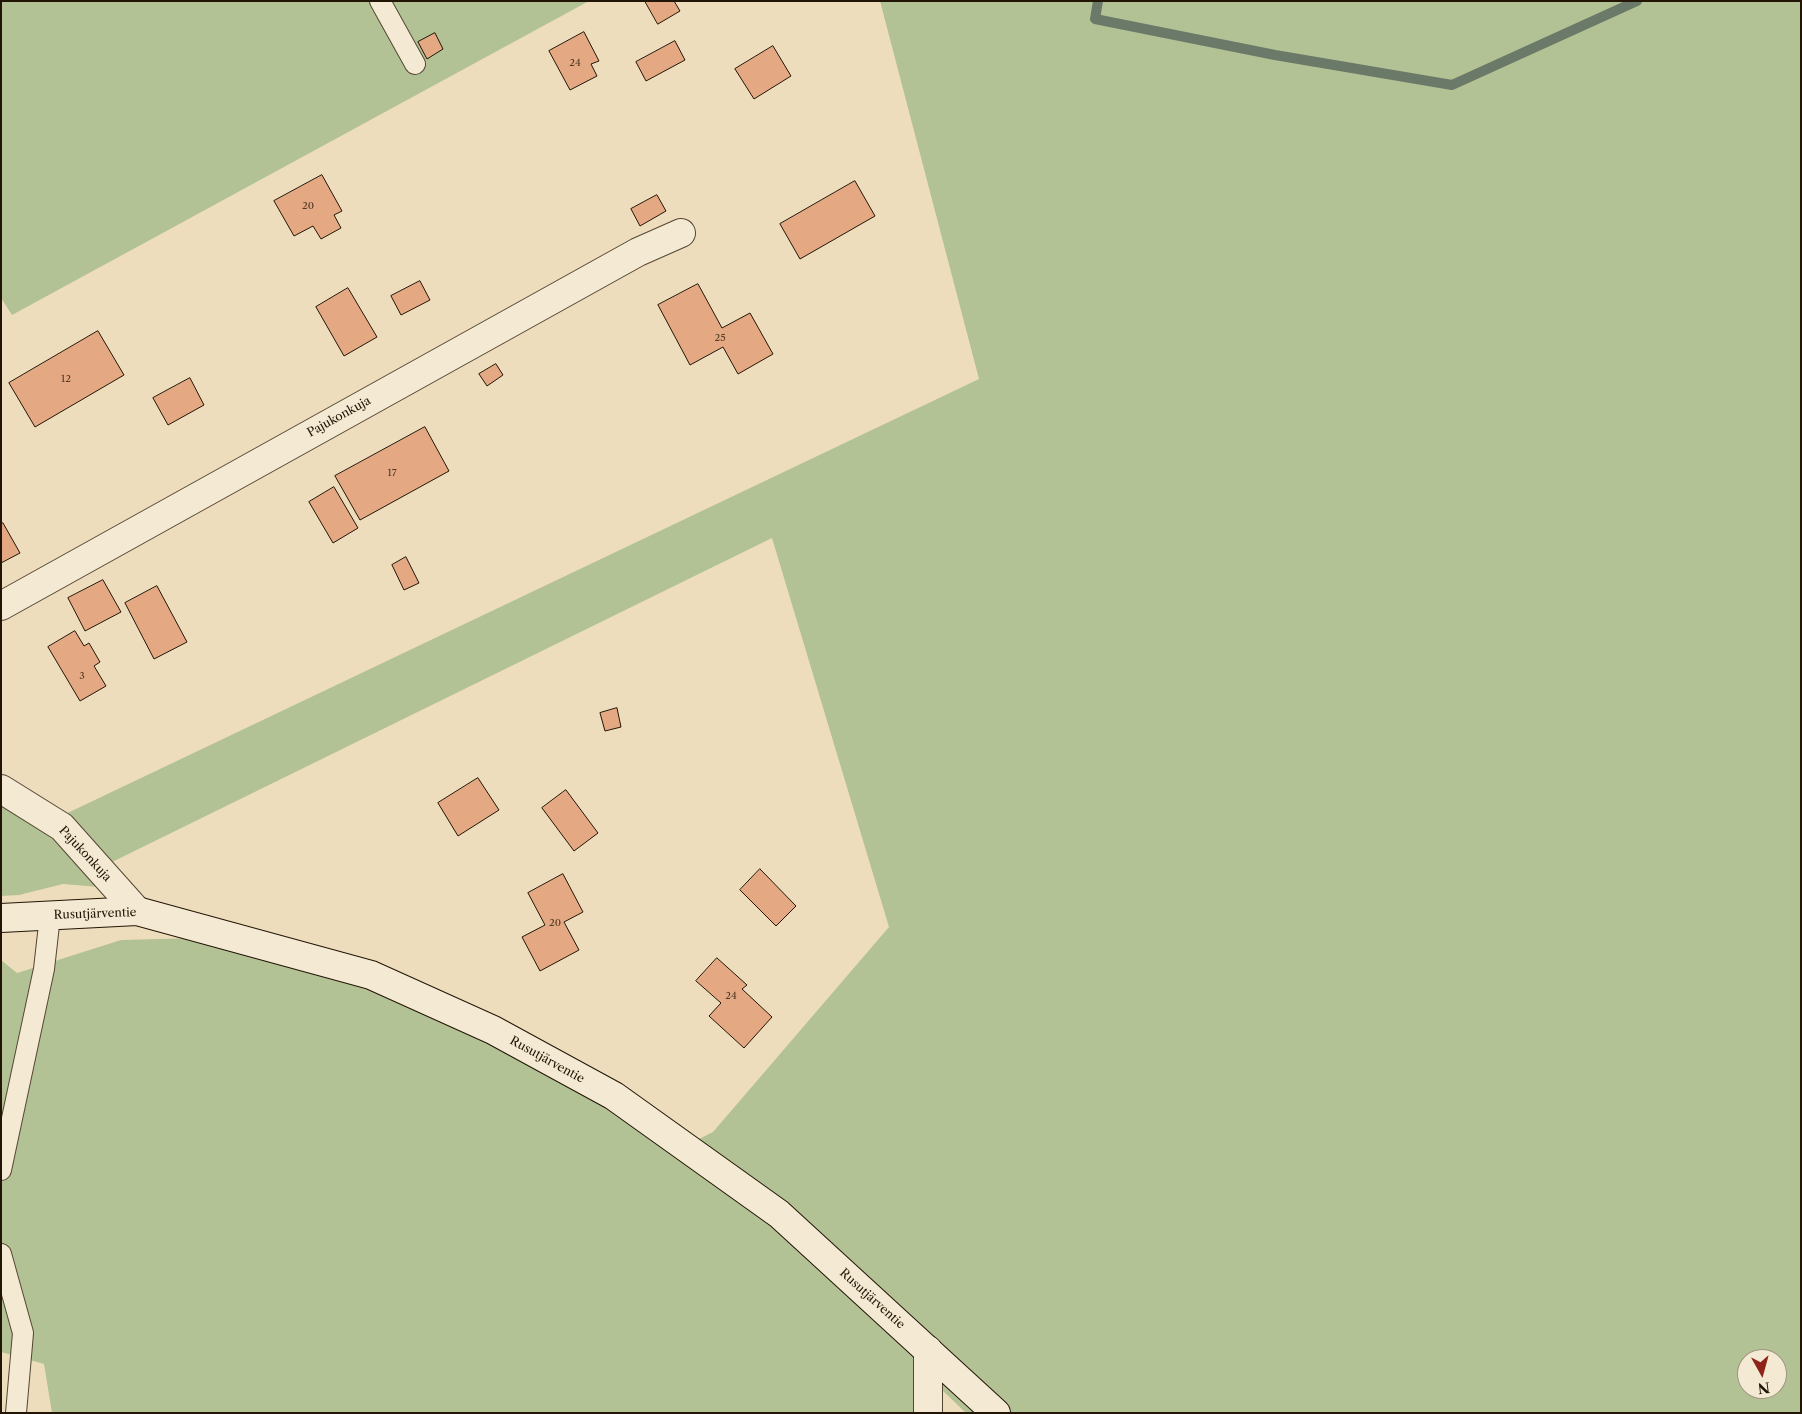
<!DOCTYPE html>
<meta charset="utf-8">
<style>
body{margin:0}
#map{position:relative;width:1802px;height:1414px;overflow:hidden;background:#eeddbc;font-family:"Libre Caslon Text",serif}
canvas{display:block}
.frame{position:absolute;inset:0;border:2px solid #221506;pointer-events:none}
.north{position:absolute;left:1737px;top:1349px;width:50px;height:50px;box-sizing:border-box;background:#f4e9d3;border:1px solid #a09481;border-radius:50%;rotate:173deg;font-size:14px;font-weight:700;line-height:20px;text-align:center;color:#221506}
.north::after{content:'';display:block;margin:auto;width:18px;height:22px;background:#8f2418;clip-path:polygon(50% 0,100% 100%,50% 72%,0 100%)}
</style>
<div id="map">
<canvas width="1802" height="1414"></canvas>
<div class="frame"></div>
<div class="north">N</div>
</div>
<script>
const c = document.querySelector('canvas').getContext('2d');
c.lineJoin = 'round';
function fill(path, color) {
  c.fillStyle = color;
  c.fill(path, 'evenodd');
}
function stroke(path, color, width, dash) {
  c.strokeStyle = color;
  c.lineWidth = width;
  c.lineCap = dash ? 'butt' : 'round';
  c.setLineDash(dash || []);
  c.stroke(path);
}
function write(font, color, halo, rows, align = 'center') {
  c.font = font + ' "Libre Caslon Text",serif';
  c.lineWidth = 4.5;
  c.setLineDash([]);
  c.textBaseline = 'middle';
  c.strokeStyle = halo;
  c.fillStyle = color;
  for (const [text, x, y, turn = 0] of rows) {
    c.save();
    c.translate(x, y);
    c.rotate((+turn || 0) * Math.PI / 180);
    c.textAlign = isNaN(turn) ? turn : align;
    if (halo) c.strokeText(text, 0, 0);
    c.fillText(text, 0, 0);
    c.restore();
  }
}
const green = new Path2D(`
 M1,1H589L12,315L1,298Z
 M880,1H1801V1413H966L919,1368V1413H52L44,1364L1,1352V960L17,973L121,940L267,936L693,1142L713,1132L889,927L772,538L106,865L123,889L63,884L19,895L1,896V781L57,818L979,379ZM1747,1359H1777V1389H1747Z`);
const stream = new Path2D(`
 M1098,1L1095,19L1275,55L1452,85L1637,1`);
const building = new Path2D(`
 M645,1H674L680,11L658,24Z
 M584,32L599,61L591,64L597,76L570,90L549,51Z
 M435,33L443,49L427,59L418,42Z
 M675,41L685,60L646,81L636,62Z
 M773,46L791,76L754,99L735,69Z
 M322,175L342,211L334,215L341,228L321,239L313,226L294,236L274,201Z
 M855,181L875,216L800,259L780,224Z
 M657,195L666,211L640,226L631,209Z
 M420,281L430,300L401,315L391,296Z
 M698,284L722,328L750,313L773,354L738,374L723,347L690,365L658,305Z
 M348,288L377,337L344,356L316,307Z
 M98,331L124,375L35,427L9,383Z
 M496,364L503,375L487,386L479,374Z
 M190,378L204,405L168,425L153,398Z
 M425,427L449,471L360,520L335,476Z
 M334,487L358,528L333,543L309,502Z
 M3,523L20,553L1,563V524Z
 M406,557L419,583L404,590L392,565Z
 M103,580L121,612L85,631L68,598Z
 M157,586L187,642L154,659L125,603Z
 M75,631L84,646L89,643L100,662L94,666L106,686L80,701L48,647Z
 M617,708L621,727L605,731L600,713Z
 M478,778L499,810L458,836L438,803Z
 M566,790L598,833L574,851L542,808Z
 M760,869L796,906L776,926L740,890Z
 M563,874L583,912L564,922L579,950L540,971L522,937L545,925L528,893Z
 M717,958L747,985L742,989L772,1017L744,1048L709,1016L721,1003L696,981Z`);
const lane = new Path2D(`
 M380,1L415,64
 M1,1170L44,969L50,916
 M1,1254L23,1333L16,1413`);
const street = new Path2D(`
 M1,606L638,252L681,233
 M1,789L62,827L137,911
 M928,1350V1413`);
const secondary = new Path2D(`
 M1,918L137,911L371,975L493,1030L614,1096L779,1214L996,1413`);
const numberNames = [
 ["24",575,63],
 ["20",308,206],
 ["25",720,338],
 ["12",66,379],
 ["17",392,473],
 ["3",82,676],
 ["20",555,923],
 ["24",731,996]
];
const streetNames = [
 ["Pajukonkuja",339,417,-29],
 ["Pajukonkuja",85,854,47],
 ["Rusutjärventie",95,914,-2],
 ["Rusutjärventie",547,1060,29],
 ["Rusutjärventie",872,1299,42]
];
fill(green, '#b3c295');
stroke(stream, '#6b7a68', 10);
fill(building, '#e4a983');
stroke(building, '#221506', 1);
stroke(lane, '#554734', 22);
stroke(street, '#554734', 30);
stroke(secondary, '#221506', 30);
stroke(lane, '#f4e9d3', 20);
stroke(street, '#f4e9d3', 28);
stroke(secondary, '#f4e9d3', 28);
write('10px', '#523a25', null, numberNames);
write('12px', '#221506', '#f4e9d3', streetNames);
</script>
